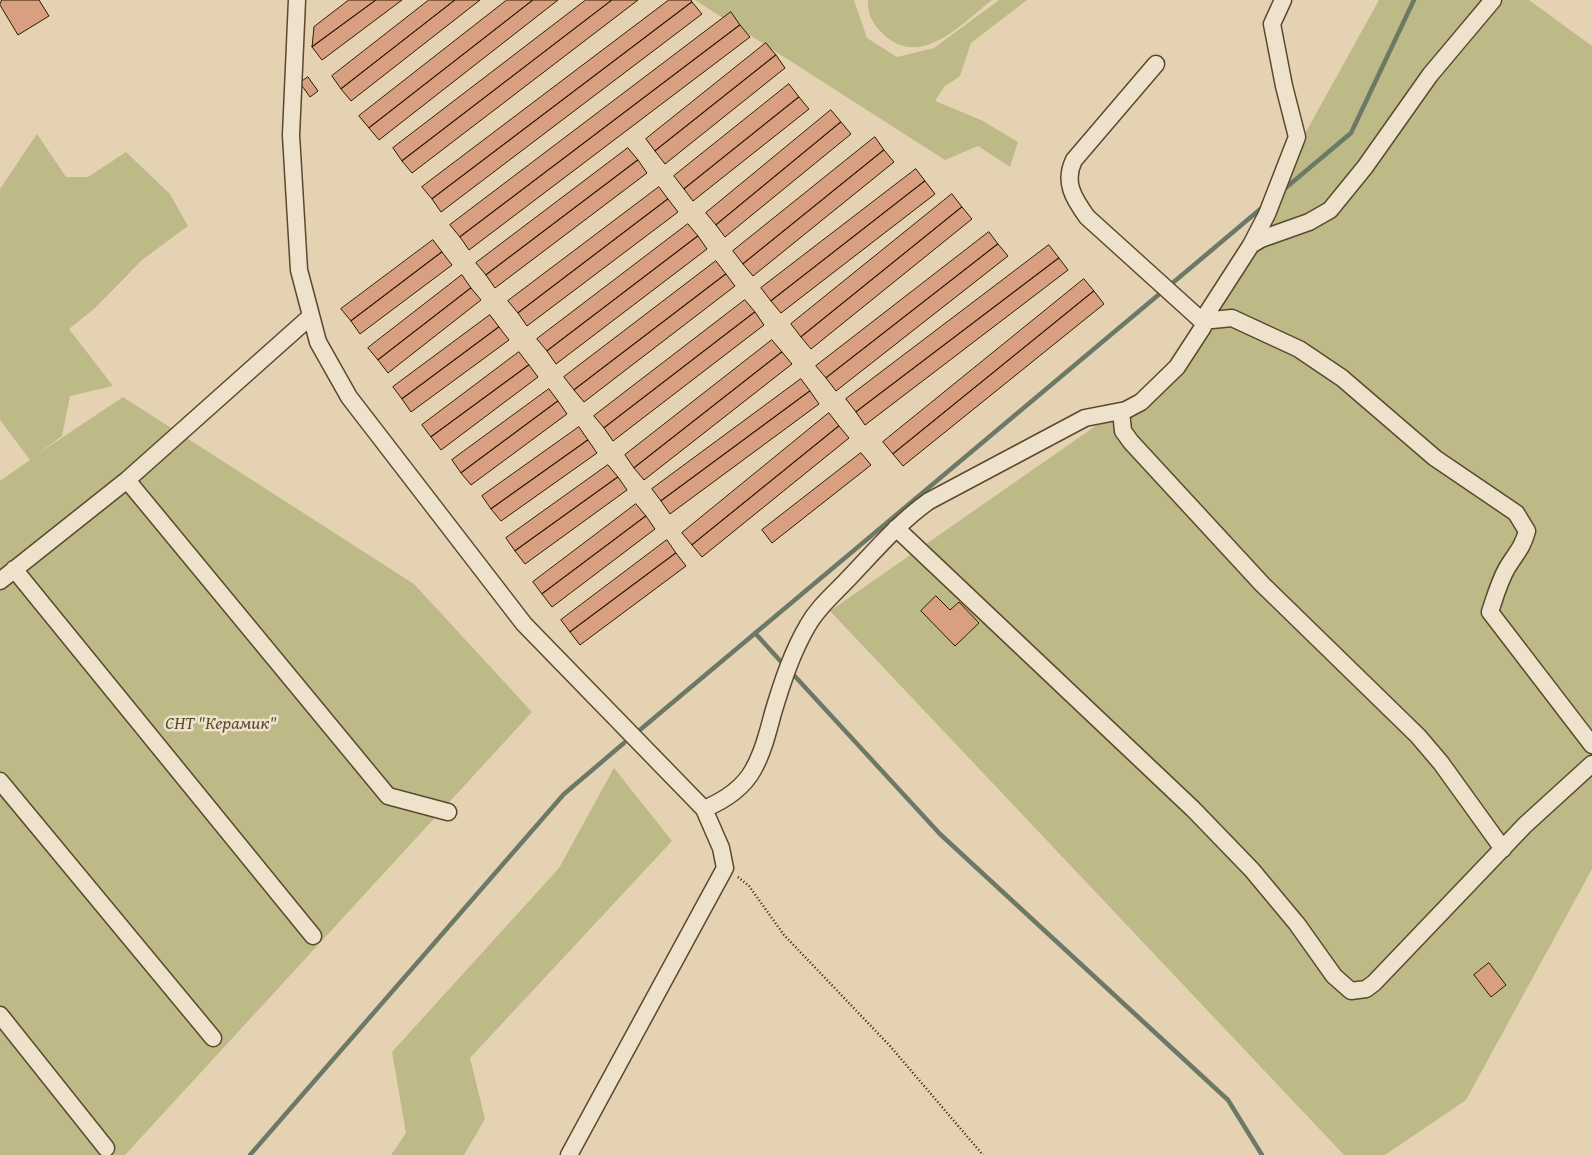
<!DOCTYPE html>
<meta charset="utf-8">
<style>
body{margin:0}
canvas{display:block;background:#e5d2b2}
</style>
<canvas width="1592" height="1155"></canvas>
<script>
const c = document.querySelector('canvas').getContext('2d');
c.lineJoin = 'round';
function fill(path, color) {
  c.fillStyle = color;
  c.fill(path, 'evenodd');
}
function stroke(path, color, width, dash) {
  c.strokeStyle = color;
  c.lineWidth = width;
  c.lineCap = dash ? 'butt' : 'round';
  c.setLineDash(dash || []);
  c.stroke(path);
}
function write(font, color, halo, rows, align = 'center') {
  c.font = font + ' "Gentium Book Plus",serif';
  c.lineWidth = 5;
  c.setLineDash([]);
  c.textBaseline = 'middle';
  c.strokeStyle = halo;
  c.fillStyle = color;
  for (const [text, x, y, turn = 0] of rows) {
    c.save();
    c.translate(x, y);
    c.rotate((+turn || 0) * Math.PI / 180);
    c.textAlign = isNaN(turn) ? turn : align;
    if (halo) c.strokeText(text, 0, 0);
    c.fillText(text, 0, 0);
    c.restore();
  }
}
const green = new Path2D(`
 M695,0H854L867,38L897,57L934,48L999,0H1027L971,43L960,76L944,87L935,101L981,120L1018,142L1010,167L978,146L945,160Z
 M868,0H992C961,24 921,70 883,34C873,24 867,14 868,0Z
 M1379,0H1529L1592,46V869L1466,1100L1385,1155H1344L830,611L1173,372Z
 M37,134L66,177H88L126,152L170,194L188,226L142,260L95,308L69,329L113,386L70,396L62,436L36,455L123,397L414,584L532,712L125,1155H0V481L30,460L0,420V189Z
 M614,768L672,841L470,1058L485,1119L464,1155H391L406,1133L392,1052L559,868Z`);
const stream = new Path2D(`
 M1282,191L1351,133L1414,0
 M1169,286L1264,206
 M755,633L784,665
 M791,672L940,834L1228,1100L1262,1155
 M641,729L1163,291
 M250,1155L564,794L624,743`);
const building = new Path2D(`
 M2,0H39L49,16L18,35L0,5Z
 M349,0H376L312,47L314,27Z
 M376,0H402L322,60L312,47Z
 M429,0H455L341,89L332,76Z
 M455,0H480L351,101L341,89Z
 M507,0H533L369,128L359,116Z
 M533,0H558L379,140L369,128Z
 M586,0H612L402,161L393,148Z
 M612,0H638L412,173L402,161Z
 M669,0H691L692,2L432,199L422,187Z
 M692,2L702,14L441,212L432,199Z
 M731,12L740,25L460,237L450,225Z
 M740,25L750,37L469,250L460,237Z
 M766,43L776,55L655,151L646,139Z
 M776,55L785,68L665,164L655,151Z
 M308,77L318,91L310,97L300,83Z
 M789,84L799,97L684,189L674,176Z
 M799,97L809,109L693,201L684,189Z
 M831,110L841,122L716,225L706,213Z
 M841,122L851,134L725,237L716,225Z
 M875,137L884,150L743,264L733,251Z
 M628,148L638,160L486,275L476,263Z
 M884,150L894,162L753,276L743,264Z
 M638,160L647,173L495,288L486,275Z
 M916,169L925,181L771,301L761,288Z
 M925,181L935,194L781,313L771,301Z
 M659,187L668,199L518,313L508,301Z
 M952,194L962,207L801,337L791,324Z
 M668,199L678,212L527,326L518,313Z
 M962,207L972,219L811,349L801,337Z
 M688,224L698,236L547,351L537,339Z
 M989,232L998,244L826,378L816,366Z
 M698,236L707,249L556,364L547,351Z
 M433,240L442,252L351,321L341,309Z
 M998,244L1008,256L836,391L826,378Z
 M1049,245L1059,258L856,412L846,399Z
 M442,252L452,265L360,334L351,321Z
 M1059,258L1068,270L865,425L856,412Z
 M716,261L726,274L574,390L564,377Z
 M726,274L735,286L584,402L574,390Z
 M462,275L471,288L378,360L368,348Z
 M1084,279L1094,291L893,454L883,442Z
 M471,288L481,300L388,373L378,360Z
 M1094,291L1104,304L903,466L893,454Z
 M745,300L755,312L604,428L594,416Z
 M755,312L764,325L613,441L604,428Z
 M490,315L499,327L402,399L393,387Z
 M499,327L509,340L411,412L402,399Z
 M772,340L782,352L634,468L625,455Z
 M519,352L529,365L431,437L422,425Z
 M782,352L792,364L644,480L634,468Z
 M529,365L538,377L441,450L431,437Z
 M801,379L810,391L661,501L652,489Z
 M549,389L558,401L461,473L452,460Z
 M810,391L819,404L670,514L661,501Z
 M558,401L567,414L471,485L461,473Z
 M829,413L839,426L692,545L682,533Z
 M839,426L849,438L702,557L692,545Z
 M579,427L588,440L491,509L482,496Z
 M588,440L597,453L501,521L491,509Z
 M861,453L871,465L772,543L762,530Z
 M608,465L618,477L515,551L506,538Z
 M618,477L627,490L525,564L515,551Z
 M636,504L646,516L542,594L533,582Z
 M646,516L655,529L552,607L542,594Z
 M667,540L676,553L570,632L561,620Z
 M676,553L686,566L580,645L570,632Z
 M936,596L950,610L959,602L979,623L955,646L921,611Z
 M1489,963L1506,985L1491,997L1474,975Z`);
const path = new Path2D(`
 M738,877L749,886L784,935L890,1046L983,1155`);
const minor = new Path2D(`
 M297,0L291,135L299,270L318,342L349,397L524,624L704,809L721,848L725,868L569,1155
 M1156,64L1074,160C1063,182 1074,199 1087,217L1202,321
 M1251,245L1267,214L1297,137L1284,86L1272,24L1283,0
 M1202,321L1232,318L1299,349L1342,378L1435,458L1516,513L1527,531C1522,549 1516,553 1507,568C1499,582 1495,597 1490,612L1592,745
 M1121,411L1123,431L1131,442L1262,584L1418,736L1441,763L1503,849
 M127,480L388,796L448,812
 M896,528L1193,809L1252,870L1297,924L1334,976L1351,991L1366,989L1374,983L1525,825L1592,764
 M14,569L313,936
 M0,581L127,480L311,316
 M0,781L213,1038
 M704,809C723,801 743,788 753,770C763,752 768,732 773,713C782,683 792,652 808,625C818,607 834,594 848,579C874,552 898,523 929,501L1085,418L1126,410L1141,402L1177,367L1203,327L1202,321L1251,245L1261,239L1309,222L1330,210L1365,167L1430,75L1493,0
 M0,1015L106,1148`);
const parkNames = [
 ["СНТ \"Керамик\"",221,724]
];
fill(green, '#bdba87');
stroke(stream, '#6c7967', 4.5);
fill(building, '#d89f81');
stroke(building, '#2e1b00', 1);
stroke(minor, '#5c492c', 19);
stroke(path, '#2e1b00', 2.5, [1, 2.5]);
stroke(minor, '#eee2cd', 16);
write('italic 18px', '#594b28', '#eee2cd', parkNames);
</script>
